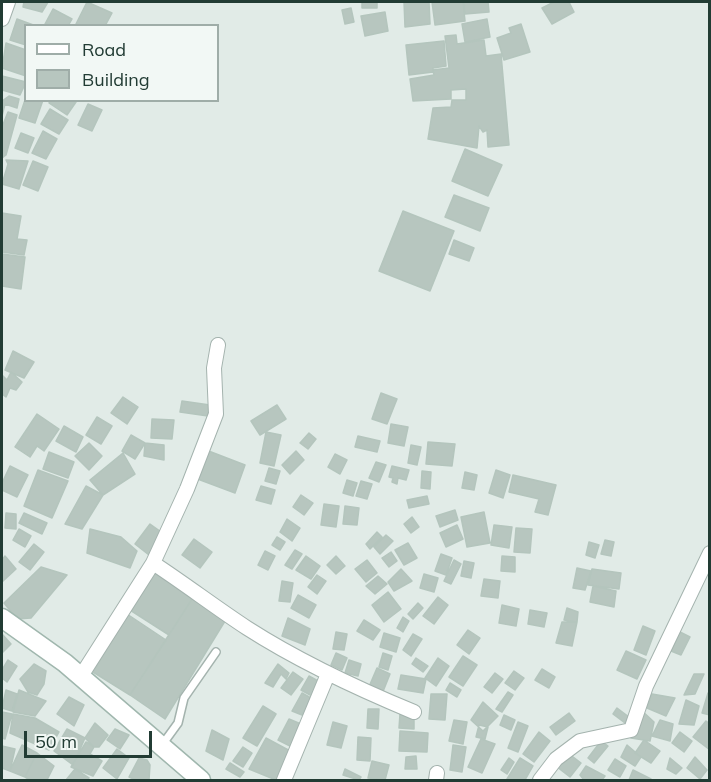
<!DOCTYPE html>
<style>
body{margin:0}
#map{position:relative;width:711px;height:782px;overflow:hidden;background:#e1ebe7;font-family:Mulish,sans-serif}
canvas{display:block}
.frame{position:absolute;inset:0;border:3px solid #223c34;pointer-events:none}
.legend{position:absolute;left:24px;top:24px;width:195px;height:78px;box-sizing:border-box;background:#f2f8f5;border:2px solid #9fada8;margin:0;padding:8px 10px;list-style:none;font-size:18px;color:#223c34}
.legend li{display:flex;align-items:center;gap:12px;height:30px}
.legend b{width:30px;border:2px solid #9fada8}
.scale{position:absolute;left:24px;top:731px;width:128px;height:27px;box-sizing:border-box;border:3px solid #223c34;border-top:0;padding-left:8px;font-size:18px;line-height:21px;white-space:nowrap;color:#223c34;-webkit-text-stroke:4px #f2f8f5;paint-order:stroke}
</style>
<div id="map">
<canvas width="711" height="782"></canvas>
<div class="frame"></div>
<ul class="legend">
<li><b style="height:8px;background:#fff"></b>Road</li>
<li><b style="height:16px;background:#b7c6bf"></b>Building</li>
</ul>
<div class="scale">50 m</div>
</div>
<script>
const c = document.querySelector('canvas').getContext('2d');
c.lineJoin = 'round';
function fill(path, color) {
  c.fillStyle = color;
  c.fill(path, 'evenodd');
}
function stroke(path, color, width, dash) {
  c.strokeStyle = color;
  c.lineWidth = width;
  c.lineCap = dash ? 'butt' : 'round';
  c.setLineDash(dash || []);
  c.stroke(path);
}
const building = new Path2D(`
 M24,2H48L42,12L23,7Z
 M87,2L112,13L105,26H75Z
 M362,2H377V8H362Z
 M404,2H429L430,24L405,27Z
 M432,2H463L465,21L435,25Z
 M464,2H488L489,12L465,14Z
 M554,2H569L574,12L552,24L542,8Z
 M351,8L354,22L345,24L342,10Z
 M53,9L72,19L68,26L45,24Z
 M385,12L388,31L365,36L361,16Z
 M17,19L36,26H26V45L10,40Z
 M487,19L490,37L465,42L462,24Z
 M521,24L530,52L504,60L497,38L511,33L509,28Z
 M456,35L457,44L484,40L486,56L501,54L509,145L488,147L487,130L483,132L479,126L477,148L428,139L433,108L451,107L452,100H466V89L451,90V99L413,101L410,79L434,75L433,70L449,68L445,36Z
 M444,41L446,66L433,68V72L409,75L406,45Z
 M6,43L26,50V76L2,68Z
 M2,76L26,82L20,95L2,90Z
 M9,96L19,99L17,108L5,104L2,116V101Z
 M26,97V100H43L35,123L19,118Z
 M51,100H74L76,102L67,115L49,103Z
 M88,104L102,110L92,131L78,125Z
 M50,109L68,120L59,134L41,124Z
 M8,112L17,115L6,155L2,158V127Z
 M43,131L57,139L46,159L32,153Z
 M21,133L34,138L28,153L15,148Z
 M465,149L502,165L488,196L452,181Z
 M6,160L28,161L19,189L2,184L8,164Z
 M33,161L48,167L38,191L23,185Z
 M454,195L489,208L480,231L445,217Z
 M403,211L454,231L430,291L379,271Z
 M2,213L21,216L17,239L27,240L24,255L2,252Z
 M454,240L474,248L469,261L449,254Z
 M2,254L25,257L21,289L2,286Z
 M13,351L34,362L24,378L5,370Z
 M11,372L22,382L16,390L10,388L6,397L2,394V375L7,380Z
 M381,393L397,399L387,424L372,419Z
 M123,397L138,407L127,424L111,413Z
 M182,401L210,405L208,416L180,412Z
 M277,405L286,419L260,435L251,421Z
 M37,414L59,429L44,451L37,446L30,457L15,447Z
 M97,417L112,426L101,444L86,435Z
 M152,419L174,420L172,439L151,438Z
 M391,424L408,427L404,446L388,443Z
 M64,426L83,437L76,452L56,441Z
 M266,432L281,435L274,466L260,463Z
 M309,433L316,439L308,449L300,443Z
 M131,435L145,443L135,459L122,451Z
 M358,436L380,441L377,452L355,447Z
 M428,442L455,444L452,466L426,464Z
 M89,443L102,456L89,470L75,456Z
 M145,443L164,445V460L144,456Z
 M411,445L421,447L417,465L408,463Z
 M206,450L245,465L235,493L195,478Z
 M296,451L304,460L290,474L282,465Z
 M49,452L74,462L68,478L43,469Z
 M123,453L135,474L103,495L90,480Z
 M335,454L347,460L340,474L328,467Z
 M376,462L386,465L379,482L369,478Z
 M10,466L28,475L17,497L2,490V483Z
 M392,466L409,470L406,480L398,478L397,484L392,482L393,478L389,477Z
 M269,468L280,471L276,484L265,481Z
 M38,470L68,481L52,518L24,506Z
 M496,470L510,475L503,498L489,493Z
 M422,471L431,472L430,489L421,488Z
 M465,472L477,475L474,490L462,488Z
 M513,475L556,485L548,515L535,512L539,499L509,492Z
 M347,480L357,483L353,496L343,493Z
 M361,481L372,484L367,499L356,496Z
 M86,486L103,495L82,529L65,524Z
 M261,486L275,490L271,504L256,500Z
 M301,495L313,503L304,515L293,507Z
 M427,496L429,504L409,508L407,500Z
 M324,504L339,506L336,527L321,525Z
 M345,506L359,508L357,525L343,524Z
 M455,510L458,520L440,527L436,516Z
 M484,512L490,543L467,547L461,517Z
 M6,513L16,514V529L5,528Z
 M24,513L47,523L42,534L19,523Z
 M412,517L419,527L411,533L404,524Z
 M287,519L300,528L292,541L280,532Z
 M150,524L164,534L149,555L135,544Z
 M457,525L463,539L446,547L440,533Z
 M494,525L512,527L509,548L491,545Z
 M516,528L532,529L530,553L514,552Z
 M19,529L31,536L25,547L13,540Z
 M90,529L121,537L137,551L130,568L87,553Z
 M377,532L382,537L370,549L366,544Z
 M386,535L393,541L380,554L374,547Z
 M277,537L285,542L280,550L272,545Z
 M194,539L212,552L200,568L182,555Z
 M605,540L614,542L611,556L601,554Z
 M589,542L599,545L595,558L586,555Z
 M408,543L417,558L404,565L395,550Z
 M34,544L44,552L30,570L19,562Z
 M295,550L302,554L292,569L285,565Z
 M265,551L275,556L268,570L258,565Z
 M391,552L397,561L389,567L382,558Z
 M441,554L452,558L446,575L435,571Z
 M5,556L16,569L2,582V560Z
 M306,556L320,566L311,579L296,570Z
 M336,556L345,566L336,574L327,565Z
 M502,556L515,557V572L501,571Z
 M367,560L377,573L366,582L355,569Z
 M454,560L461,564L451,584L444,581Z
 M464,561L474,563L471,578L461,576Z
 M41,567L67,575L31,618L17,619L4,603Z
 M577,568L591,571L585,590L573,588Z
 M401,569L412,581L394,591L388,582Z
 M592,569L621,573L619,589L588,585Z
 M154,571L194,596L169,635L130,610Z
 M424,574L438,578L434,592L420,588Z
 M317,575L326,581L317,594L308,587Z
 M378,576L387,584L375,594L366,586Z
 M484,579L500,581L498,598L481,596Z
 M282,581L293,583L290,602L279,601Z
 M593,586L616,591L614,607L590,602Z
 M388,592L401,609L384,622L372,605Z
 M298,595L316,605L309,618L291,608Z
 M194,596L225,621L165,719L130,695Z
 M438,597L448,605L434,624L423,616Z
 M418,603L423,608L413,619L408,614Z
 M502,605L519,609L516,626L499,623Z
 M567,608L578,612L577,622L564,620Z
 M530,610L547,613L544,627L528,624Z
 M127,614L166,640L130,695L93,672Z
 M403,617L409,621L403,632L397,628Z
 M288,618L310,629L305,645L282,636Z
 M364,620L380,630L373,640L357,631Z
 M562,622H577L572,646L556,643Z
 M643,626L655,631L646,655L634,650Z
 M468,630L480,638L469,654L457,645Z
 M336,632L347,634L344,650L333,649Z
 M680,632L690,637L681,655L671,651Z
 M384,633L400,638L396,652L380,647Z
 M2,634L11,644L2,653Z
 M413,634L422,639L411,656L403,650Z
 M626,651L646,660L637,679L617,670Z
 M336,653L347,658L342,670L331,665Z
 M383,653L392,656L388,670L379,667Z
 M463,656L477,665L463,686L449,677Z
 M416,658L428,666L423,672L412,664Z
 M438,658L449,666L436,686L425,678Z
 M8,660L17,666L7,682L2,678V670Z
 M349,660L361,664L358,676L345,673Z
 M34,664L46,671L44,684L37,695L28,692L20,679Z
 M278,664L289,673L286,679L281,674L273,687L265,683Z
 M377,668L390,674L382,694L368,689Z
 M542,669L555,677L549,688L535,680Z
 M514,671L524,678L515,690L505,683Z
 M293,672L303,679L291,695L281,688Z
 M495,673L503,679L492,693L484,687Z
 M694,674H704L695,694L684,695Z
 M401,675L426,679L423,693L398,689Z
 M309,676L320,682L312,696L301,690Z
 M450,683L461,690L457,697L446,690Z
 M6,690L17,694L12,711L2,708Z
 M19,690L46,701L35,716L13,712Z
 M508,692L513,695L502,712L496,709Z
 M302,693L311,698L302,715L292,711Z
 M708,693L710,694V715L702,713Z
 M431,694H447L445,720L429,719Z
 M652,694L675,698L666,716L647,708Z
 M69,697L84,705L74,726L57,714Z
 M686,700L699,706L694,725L679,724Z
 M483,702L498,716L483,731L471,720Z
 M263,706L276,714L257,746L243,738Z
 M617,708L629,717L625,723L613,714Z
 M368,709H379L378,729L367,728Z
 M640,709L654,722L650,741L631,738Z
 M2,712L12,714L5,739L2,738Z
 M569,713L575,721L556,735L550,727Z
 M13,714L35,718L59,732L49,750L10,733Z
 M400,714L414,715V729L399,728Z
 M504,715L515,720L511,730L500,725Z
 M289,719L301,724L290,746L278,740Z
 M454,720L467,722L463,744L449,741Z
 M660,720L673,724L670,741L652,736Z
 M706,721L710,724V750L693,737Z
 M333,722L347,726L341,748L327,745Z
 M518,722L528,726L518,752L508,748Z
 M95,723L108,735L99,747H94L85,738Z
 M479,725L488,727L485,739L476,737Z
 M67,729L85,738L73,765L54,751Z
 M115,729L129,735L120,749L107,740Z
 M212,730L229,739L223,760L206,751Z
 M400,731L428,733L427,752L399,751Z
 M539,732L550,741L534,762L523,754Z
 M680,732L692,741L684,752L672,743Z
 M358,737L371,738L370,761L357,760Z
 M266,738L292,752L276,780L249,769Z
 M481,739L495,744L482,773L468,767Z
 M644,740L660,751L651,763L635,753Z
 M601,741L608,746L594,763L588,758Z
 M86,742L94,747L90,754L102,761L93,776L71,767Z
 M22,745L37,753L25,777L10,771Z
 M453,745L466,747L462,772L450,770Z
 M627,745L641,757L635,766L621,757Z
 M2,746L15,749L10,771L2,768Z
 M243,747L252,753L243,767L233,761Z
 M117,749L129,758L117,779L103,768Z
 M37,753L54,766L47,780H30L25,777Z
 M568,753L581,763L570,777L557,767Z
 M416,756L417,769H405L406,757Z
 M695,757L707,770L700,779L687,768Z
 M139,758L147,760L150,765L149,780H136L129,777Z
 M509,758L514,762L507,774L501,770Z
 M520,758L533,766L525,780H510L507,779Z
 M670,758L682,768L676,774L667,769Z
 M615,759L626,766L620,777L608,770Z
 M372,761L389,765L385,780L368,778Z
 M230,763L244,772L240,777L226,769Z
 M586,766L605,776L602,780H584L580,775Z
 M75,769L89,778L87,780H66Z
 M345,769L361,777L359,780L343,775Z
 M633,770L651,779L629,780Z`);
const service = new Path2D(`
 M162,745L178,723L184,698L216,652`);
const minor = new Path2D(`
 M2,19L8,2
 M153,563C185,584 215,607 247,628C300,662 356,688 414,712
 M81,676L153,563L187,489L216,414L214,368L218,345
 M284,780L328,674
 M436,780L437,773
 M540,780L556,759L580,741L631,730L646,686L710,553`);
const secondary = new Path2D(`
 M2,618L65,663L201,780`);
fill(building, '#b7c6bf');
stroke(building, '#b4c5bd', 1.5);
stroke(service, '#a4b3ae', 10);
stroke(minor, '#a4b3ae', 16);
stroke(secondary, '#a0b7ae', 21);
stroke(service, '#fff', 7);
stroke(minor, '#fff', 14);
stroke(secondary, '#fff', 18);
</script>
